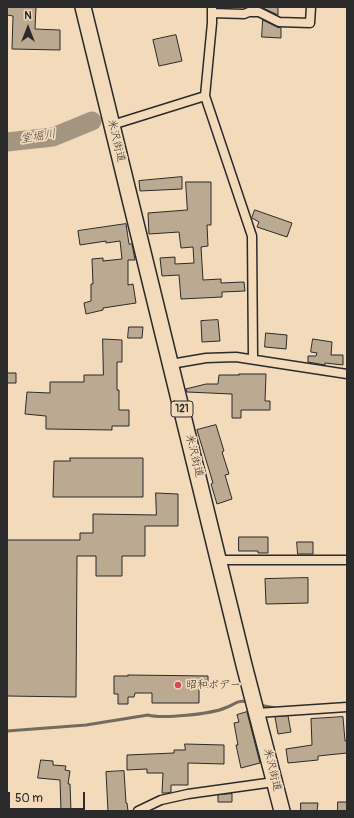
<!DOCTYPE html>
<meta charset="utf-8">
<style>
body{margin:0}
#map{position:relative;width:354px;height:818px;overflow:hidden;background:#f3daba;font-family:Pangolin,sans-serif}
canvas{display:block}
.frame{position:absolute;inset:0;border:8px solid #2b2b2b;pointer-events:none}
.north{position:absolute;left:8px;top:8px;width:40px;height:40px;-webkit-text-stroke:3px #f3daba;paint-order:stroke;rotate:0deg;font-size:11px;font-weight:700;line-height:16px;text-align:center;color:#2b2b2b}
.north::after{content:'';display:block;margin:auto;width:14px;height:18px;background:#2b2b2b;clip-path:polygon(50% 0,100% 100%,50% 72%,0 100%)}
.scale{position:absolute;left:8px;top:792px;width:77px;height:18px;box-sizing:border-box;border:2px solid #2b2b2b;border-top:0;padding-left:5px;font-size:12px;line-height:14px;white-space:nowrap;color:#2b2b2b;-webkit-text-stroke:3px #f3daba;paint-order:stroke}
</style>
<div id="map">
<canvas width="354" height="818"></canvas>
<div class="frame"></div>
<div class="north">N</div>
<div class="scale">50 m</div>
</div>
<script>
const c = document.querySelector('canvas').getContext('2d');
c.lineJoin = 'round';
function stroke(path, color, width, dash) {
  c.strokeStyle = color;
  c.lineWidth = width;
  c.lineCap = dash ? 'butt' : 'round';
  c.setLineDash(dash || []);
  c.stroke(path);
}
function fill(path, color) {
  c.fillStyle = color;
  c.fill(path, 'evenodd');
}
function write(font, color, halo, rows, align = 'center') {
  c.font = font + ' Pangolin,"Klee One",sans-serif';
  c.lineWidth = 3.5;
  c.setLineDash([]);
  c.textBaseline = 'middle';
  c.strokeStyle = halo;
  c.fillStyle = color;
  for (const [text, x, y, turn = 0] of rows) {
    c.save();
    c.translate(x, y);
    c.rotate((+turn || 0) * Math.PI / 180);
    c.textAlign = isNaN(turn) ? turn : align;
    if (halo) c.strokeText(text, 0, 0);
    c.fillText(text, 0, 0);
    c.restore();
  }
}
const stream = new Path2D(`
 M259,705L275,708
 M7,731L86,725L148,715C162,719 211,714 225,708C234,705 238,699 248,702`);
const river = new Path2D(`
 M7,142L53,137L92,121`);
const building = new Path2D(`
 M7,7H36L35,29L60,30V50L12,49L13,16L7,15Z
 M264,7H278V15L263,8Z
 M263,20L277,27L281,28V38L262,37Z
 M176,35L182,61L159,66L153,40Z
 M182,177V189L140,191L139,181Z
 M186,182H211V225H207L208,246L201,247L203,280L221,279V283L244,282L245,291L222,292V297L181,299L179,275L162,276L160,258L175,257V264L194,263L193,247L181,248L179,232L149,234L148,213L187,210Z
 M255,210L292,223L287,237L257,227L259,222L252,218Z
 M126,224L129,244H132L135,260H128V285L133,284L136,303L103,308V310L86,314L84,303L91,301V284H93L92,259L103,258V261L122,259L120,241L106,243V241L80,245L78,231Z
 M218,320L220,341L202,342L201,321Z
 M129,327H143L142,338H128Z
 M266,333L287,335L286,349L265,347Z
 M103,339L122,340V362H117V390H119V410H129V426H112V430L46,429V416L25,414L27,392L50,393V382H84V375H103Z
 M313,339L332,342L331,355H343V365L325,363V365L308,362V356H316L317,353L311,352Z
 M7,373H16V383H7Z
 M239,374H266L265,401H270V410H241V418H232V394L187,392L186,389L206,384H218L219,375H239Z
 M216,425L224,451L222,452L229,474L225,475L232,499L217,504L211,484L213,483L197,430Z
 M70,458H143V497H53L54,461H70Z
 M156,493L178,494V526H145V556H122V576H96V556H77L76,697L7,696V540H80V533H93V514L156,515Z
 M239,537H268V553H258V551H239Z
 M297,542H313V554H298Z
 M308,578V603L266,604L265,579Z
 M128,675L208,676V687H199V703H152V693H135L134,697H128V704H118V694H114V676H128Z
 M247,712L260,763L241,768L236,745H238L234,723L239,722L237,715Z
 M288,716L291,732L278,734L275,717Z
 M343,717L345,741H347V753L318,756V760L288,763L286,749L312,745L311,719Z
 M185,744L224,745V764L188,763V785H171V792L167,793H162L163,773H147V769L127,770V755L174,753V750H185Z
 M41,760L53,761V765L66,766L65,770L70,771L68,784H70L71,811H61L60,780L38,778Z
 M124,771L126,803H127L128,811H108L106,772Z
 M232,794V802H218V795Z
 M338,802H347V811H338Z
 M301,803H318L317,811H301Z`);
const street = new Path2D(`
 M212,7V23L205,96L252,236L253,357
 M212,13L244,14L249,12H259L279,22L310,23L311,7
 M112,125L205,96
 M171,364L206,358L236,357L347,374
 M219,560H347
 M257,713L347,707
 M138,811L161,800L188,794L274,782`);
const highway = new Path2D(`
 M83,7L244,665L282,811`);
const markers = [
 [178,685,4,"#d1495b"]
];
const shields = [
 [182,409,22]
];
const shieldNames = [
 ["121",182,409]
];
const streetNames = [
 ["米沢街道",116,141,76],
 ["米沢街道",194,456,76],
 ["米沢街道",272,770,76]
];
const poiNames = [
 ["昭和ボデー",186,685]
];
const waterNames = [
 ["堂堀川",38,137,-9]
];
stroke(stream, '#746b5f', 3);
stroke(river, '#a49581', 19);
fill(building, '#bba992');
stroke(building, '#2b2b2b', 1);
stroke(street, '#2b2b2b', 11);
stroke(highway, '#2b2b2b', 18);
stroke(street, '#f3daba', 8);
stroke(highway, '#f3daba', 15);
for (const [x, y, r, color] of markers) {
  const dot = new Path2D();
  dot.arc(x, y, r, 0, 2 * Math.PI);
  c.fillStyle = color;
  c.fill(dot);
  stroke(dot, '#f3daba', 1.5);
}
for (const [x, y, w] of shields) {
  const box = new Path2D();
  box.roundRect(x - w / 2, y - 8, w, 16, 3);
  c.fillStyle = '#f3daba';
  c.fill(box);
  stroke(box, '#2b2b2b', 1);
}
write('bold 10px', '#2b2b2b', null, shieldNames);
write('11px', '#2b2b2b', '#f3daba', streetNames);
write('11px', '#2b2b2b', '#f3daba', poiNames, 'left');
write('italic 12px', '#494640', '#f3daba', waterNames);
</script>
